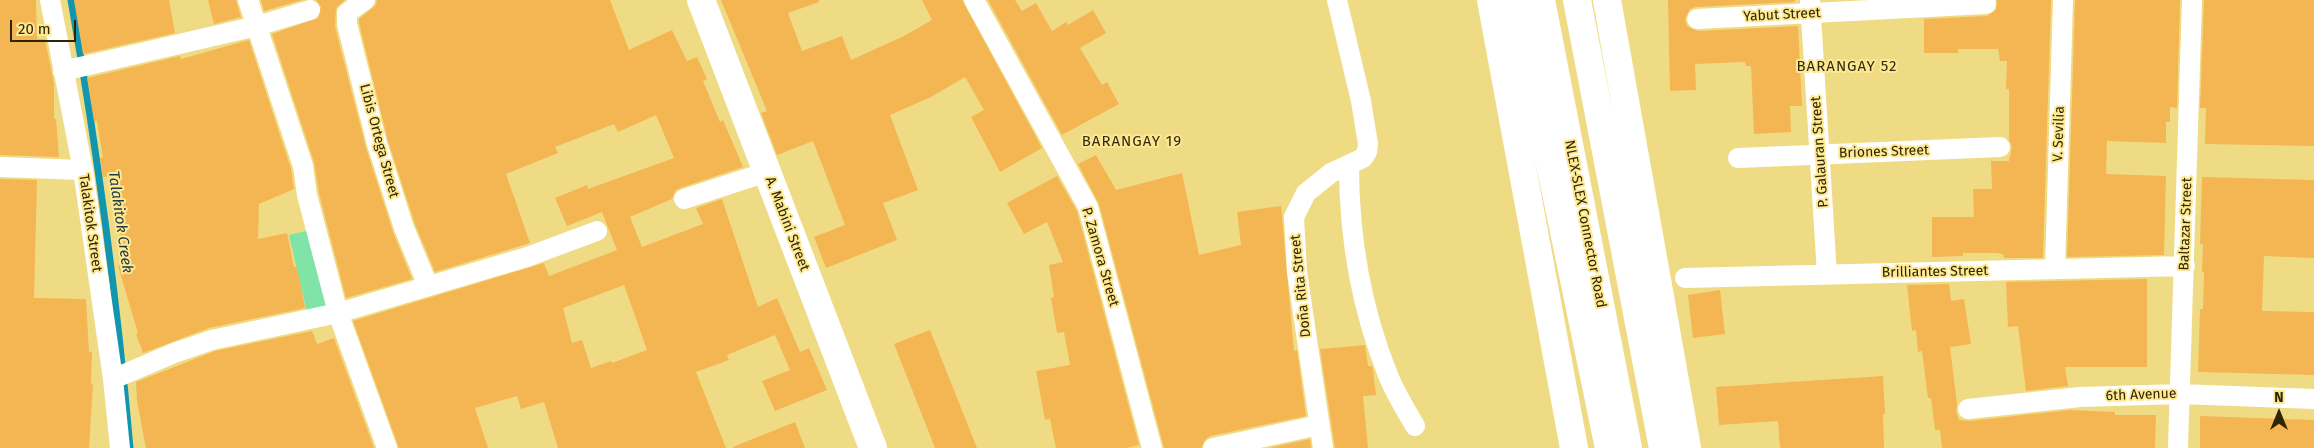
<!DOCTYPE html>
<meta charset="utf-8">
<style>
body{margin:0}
#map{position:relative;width:2314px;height:448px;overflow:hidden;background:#f0db85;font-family:"Fira Sans",sans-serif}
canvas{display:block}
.north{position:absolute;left:2254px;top:388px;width:50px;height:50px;-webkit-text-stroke:4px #fee892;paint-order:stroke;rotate:0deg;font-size:14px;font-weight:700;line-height:20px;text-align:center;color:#2f2601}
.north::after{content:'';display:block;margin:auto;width:18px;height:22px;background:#2f2601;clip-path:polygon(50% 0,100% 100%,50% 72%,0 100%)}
.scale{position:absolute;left:10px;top:20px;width:66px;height:22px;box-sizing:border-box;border:2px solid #2f2601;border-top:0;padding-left:6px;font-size:15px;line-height:18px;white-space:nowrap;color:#2f2601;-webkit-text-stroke:4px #fee892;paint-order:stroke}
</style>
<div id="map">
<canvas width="2314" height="448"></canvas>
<div class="north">N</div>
<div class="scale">20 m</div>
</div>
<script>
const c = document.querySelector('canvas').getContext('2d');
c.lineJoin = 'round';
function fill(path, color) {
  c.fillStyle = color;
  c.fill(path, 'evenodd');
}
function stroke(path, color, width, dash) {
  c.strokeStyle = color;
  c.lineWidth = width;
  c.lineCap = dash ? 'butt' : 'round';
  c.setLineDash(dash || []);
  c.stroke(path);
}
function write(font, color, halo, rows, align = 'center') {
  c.font = font + ' "Fira Sans",sans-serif';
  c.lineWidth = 4;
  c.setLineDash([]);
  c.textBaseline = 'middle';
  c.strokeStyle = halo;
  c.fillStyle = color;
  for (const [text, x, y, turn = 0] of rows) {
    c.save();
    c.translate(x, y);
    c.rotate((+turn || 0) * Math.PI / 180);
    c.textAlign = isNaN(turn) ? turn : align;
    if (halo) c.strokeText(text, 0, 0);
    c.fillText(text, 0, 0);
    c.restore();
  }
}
const green = new Path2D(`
 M324,227L342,305L307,313L289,235Z`);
const stream = new Path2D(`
 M71,0C97,149 117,298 130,448`);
const building = new Path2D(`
 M0,0H36L37,39H45L54,84V119H56L59,157L0,155Z
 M74,0H169L175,33L83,54Z
 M208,0H236L241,17L214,24Z
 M261,0H302L264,11Z
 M316,0H345L336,8L335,27L366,148L393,232L412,279L346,298L319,193L314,162L272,34L318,18L321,7Z
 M377,0H610L629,50L672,30L687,61L697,57L707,79L703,81L720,122L723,120L743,167L680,188L675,191L672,199L630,217L642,247L703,224L696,208L722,199L758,307L777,298L800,352L809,348L827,390L775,411L762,381L790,370L775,335L727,355L729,360L696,372L726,448H558L544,402L521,409L517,396L475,408L488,448H399L353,321L544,263L549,276L617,250L602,212L567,226L555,198L587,185L588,189L674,158L656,115L618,132L614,124L555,147L558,153L506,174L530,243L435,272L415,224L388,141L359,23V19L376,5ZM624,285L647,350L612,363L611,361L591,368L582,340L572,343L563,308Z
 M721,0H819V2L788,13L802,51L842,36L851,60L904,36L932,20L922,0H962L1042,148L1000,172L971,117L984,110L965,77L931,97L890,115L918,190L883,203L897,240L826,268L814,237L845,225L813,141L777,155L761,113L767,111Z
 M988,0H1015L1022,11L1036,3L1052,31L1066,22L1068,25L1093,10L1106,33L1080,48L1102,85L1107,82L1119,104L1062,135Z
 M1668,0H1795V2L1696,7L1690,9L1685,19L1687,26L1698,31L1798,26L1802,106H1790L1791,132L1754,134L1751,66H1746L1745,62L1695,64L1696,90L1670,91Z
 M1997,0H2051L2043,258H2004L2003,254L1996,253H1963V256L1932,257V217H1974L1973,189H1992L1991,161H2009L2012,147L2009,140V89H2006L2007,61H2000L1998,49H1958V53H1924V19L1987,16L1996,10Z
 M2075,0H2180L2177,108L2170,107V122H2166V143L2107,141L2106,174L2166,176L2164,255L2067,257Z
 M2204,0H2314V146L2205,144L2206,108H2200Z
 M249,40L291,169L294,189L259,204L258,239L287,233L294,267H297L305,308L209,328L143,353L136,334L138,333L118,266L129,262L112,208L109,176L103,177L100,158H103L97,121H94L87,78L180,56L181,59Z
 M1096,155L1116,190L1182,173L1199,255L1241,245L1237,212L1281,206L1294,351L1297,350L1306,416L1210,436L1205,440L1201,448H1164L1099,204L1078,164Z
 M1057,176L1077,211L1139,445L1126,448H1056L1050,419L1045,420L1036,371L1070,365L1064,332L1057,333L1051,298L1054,297L1049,265L1063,262L1047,222L1024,234L1007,203Z
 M2202,177L2314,180V258L2264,256L2262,311L2314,312V375L2198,372L2200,309H2203L2204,272H2202L2203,244H2200Z
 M0,179L37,180L34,298L86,299L89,352H92L91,384H93L89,448H0Z
 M2147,279V367H2065L2068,386L2026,391L2018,326L2008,327L2006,282Z
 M1949,284L1951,301L1964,299L1971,344L1950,347L1957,404L1956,411L1959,420L1969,421L2070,410L2115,412V415H2156L2155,448H1942L1940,430H1935L1931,398H1928L1922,351L1918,352L1916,330L1912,331L1907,285Z
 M1720,290L1725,334L1693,338L1688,295Z
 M930,330L977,448H935L894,344Z
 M312,331L317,344L334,338L374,448H146L137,401L136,382L215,351Z
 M1365,345L1368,366H1372L1373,370L1376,395L1363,396L1368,448H1335L1320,349Z
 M1883,376L1885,414H1883L1884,448H1780L1778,421L1719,425L1716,387Z
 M2200,416L2314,420V448H2200Z
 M795,422L805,448H733V447Z
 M1310,439L1311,448H1269Z`);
const street = new Path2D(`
 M50,0L83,170L113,379L120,448
 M248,0L303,166L307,195L338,313L387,448
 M365,0L347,13V24L377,144L404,228L428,286
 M974,0L1088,207L1152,448
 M1810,0L1827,275
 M1697,19L1986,4
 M63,71L257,26L310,10
 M1738,158L2000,147
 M1349,165C1349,238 1361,308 1388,375C1395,393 1406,410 1415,426
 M0,167L83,170
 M684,199L767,172
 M2055,269L2063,0
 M1685,278L2185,266
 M113,379L174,353L212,340L338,313L527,257L597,231
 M1968,409L2080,397L2180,394L2314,399
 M1213,448L1319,425
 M1323,448L1297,272L1294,217L1306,193L1331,173L1363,158L1367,152L1368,144L1361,101L1337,0
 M2178,448L2192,0`);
const secondary = new Path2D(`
 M701,0L873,448`);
const highway = new Path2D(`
 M1491,0L1574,448
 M1516,0L1609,448
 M1541,0L1628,448
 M1577,0L1663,448
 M1607,0L1687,448`);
const streetNames = [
 ["Yabut Street",1782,15,-3],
 ["V. Sevilia",2059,134,-88],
 ["Libis Ortega Street",379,141,75],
 ["P. Galauran Street",1820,152,-94],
 ["Briones Street",1884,152,-2],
 ["Talakitok Street",90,223,82],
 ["A. Mabini Street",787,224,69],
 ["NLEX-SLEX Connector Road",1585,224,79],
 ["Baltazar Street",2186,224,-88],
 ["P. Zamora Street",1100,257,74],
 ["Brilliantes Street",1935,272,-1],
 ["Doña Rita Street",1301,286,-96],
 ["6th Avenue",2141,395,-2]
];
const neighbourhoodNames = [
 ["BARANGAY 52",1847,67],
 ["BARANGAY 19",1132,142]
];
const waterNames = [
 ["Talakitok Creek",120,222,82]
];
fill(green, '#80e4a8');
stroke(stream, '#1296b0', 7);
fill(building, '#f4b553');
stroke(street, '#fff', 20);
stroke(secondary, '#fff', 28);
stroke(highway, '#fff', 28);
write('14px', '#2f2601', '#fee892', streetNames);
c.letterSpacing = '1px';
write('15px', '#30290e', '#fee892', neighbourhoodNames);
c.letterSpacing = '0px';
write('italic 15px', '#233c43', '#fee892', waterNames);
</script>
